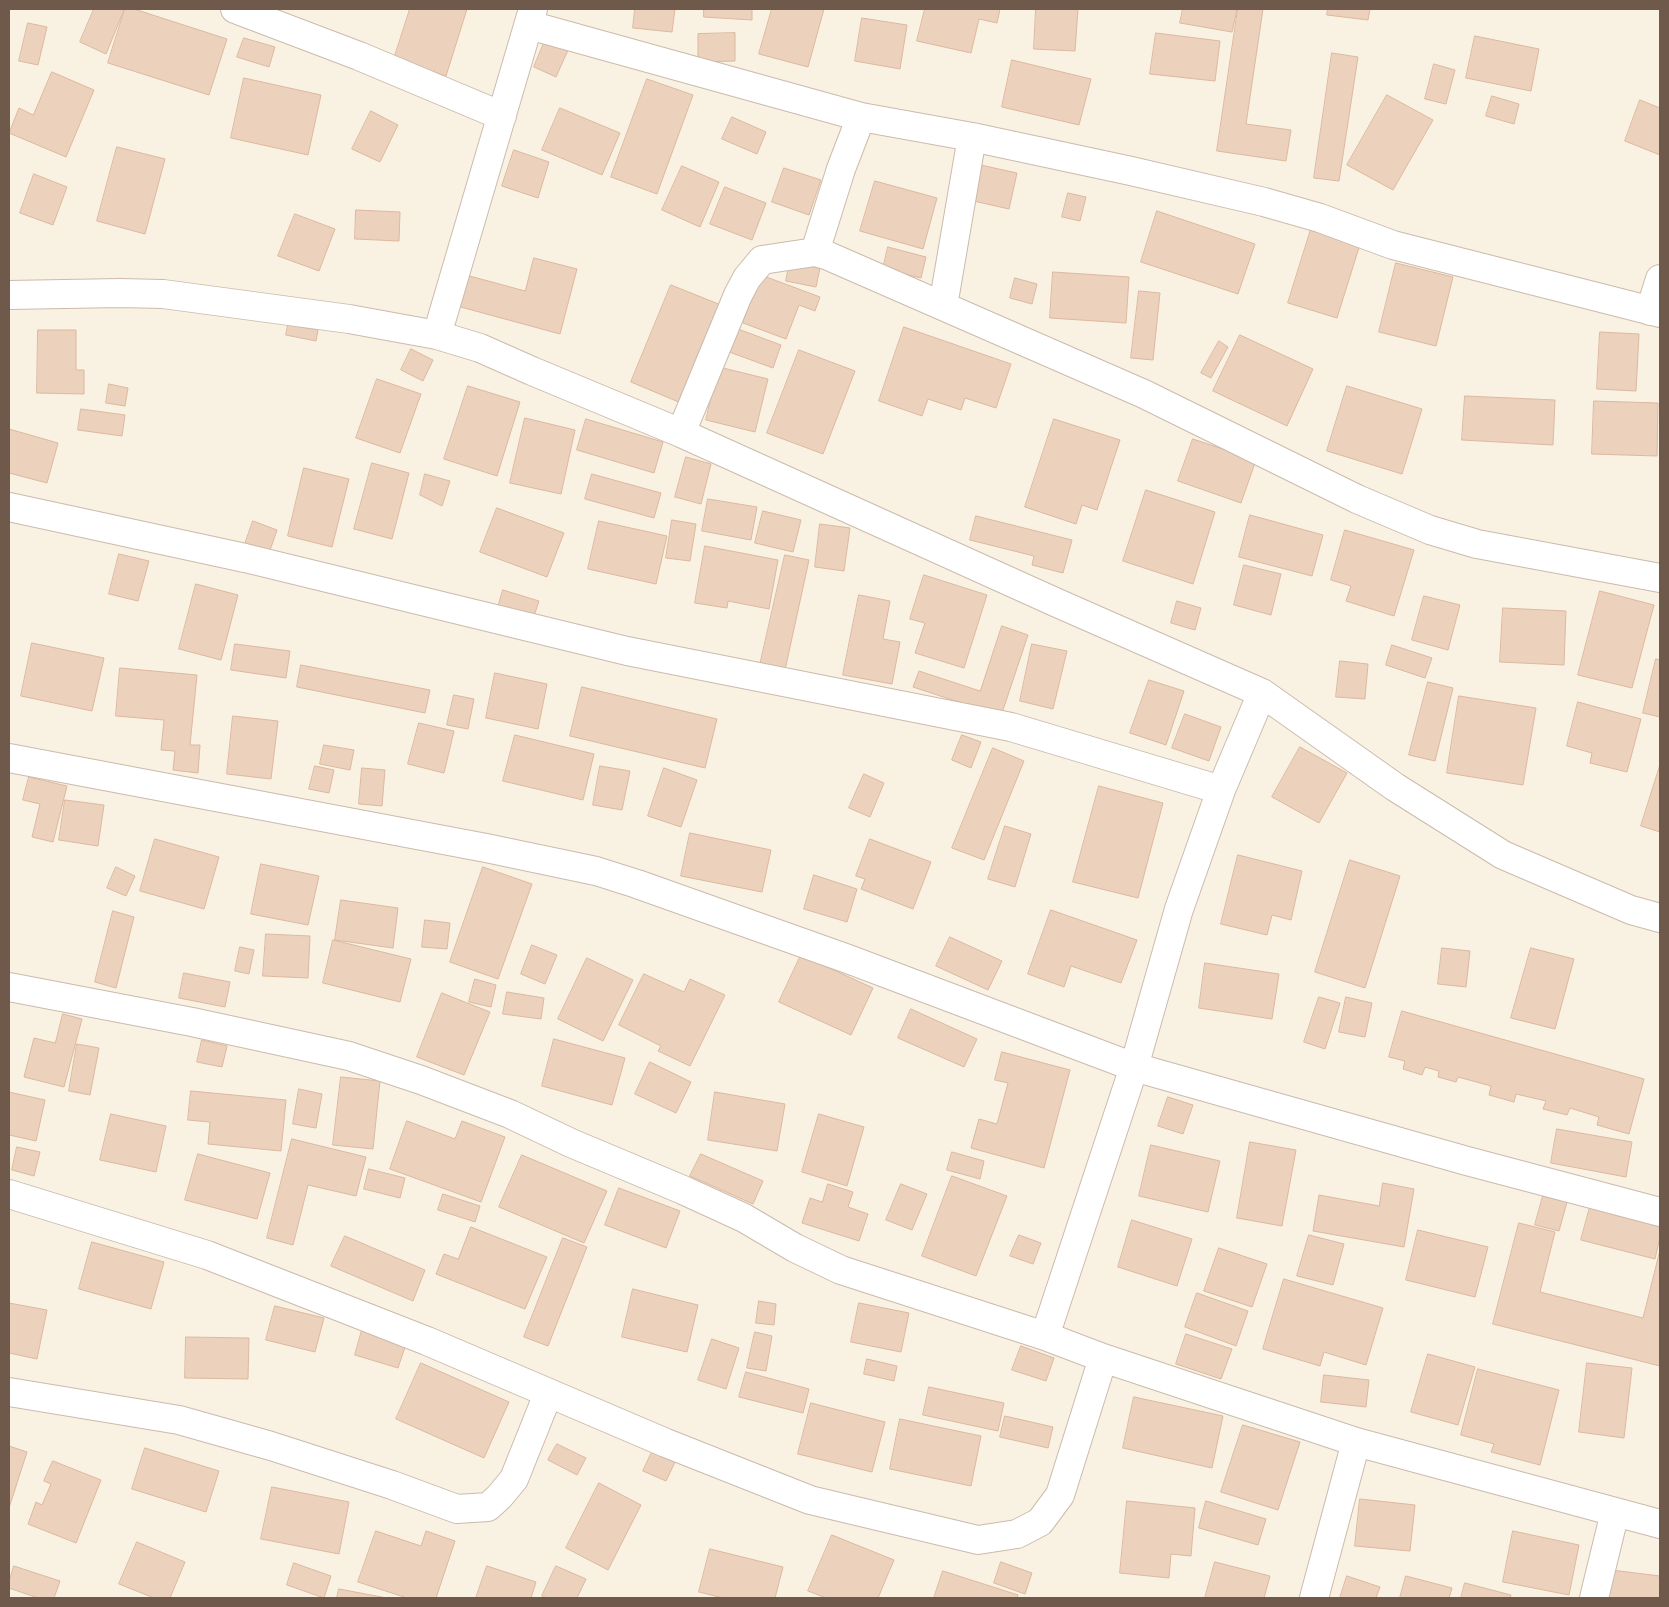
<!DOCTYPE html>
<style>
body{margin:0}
#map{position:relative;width:1669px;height:1607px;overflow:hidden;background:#f9f1e2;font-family:Mulish,sans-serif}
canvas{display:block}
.frame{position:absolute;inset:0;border:10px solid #6e594b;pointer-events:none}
</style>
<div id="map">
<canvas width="1669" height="1607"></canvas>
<div class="frame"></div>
</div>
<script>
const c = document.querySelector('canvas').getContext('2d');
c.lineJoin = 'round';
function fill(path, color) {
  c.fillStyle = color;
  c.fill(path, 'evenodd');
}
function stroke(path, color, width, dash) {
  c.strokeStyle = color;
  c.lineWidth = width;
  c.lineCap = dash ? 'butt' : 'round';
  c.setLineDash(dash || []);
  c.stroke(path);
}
const building = new Path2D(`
 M94,9H120L124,10L106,54L80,42Z
 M125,9H134L227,39L209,95L108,63Z
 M410,9H467L446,76L394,59Z
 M635,9H675L672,32L633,28Z
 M704,9H752V20L704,17Z
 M772,9H824L808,67L759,54Z
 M925,9H1000L997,23L979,19L971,53L917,41Z
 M1036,9H1078L1075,51L1034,49Z
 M1183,9H1237L1232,32L1180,23Z
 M1238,9H1263L1246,124L1291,130L1286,161L1217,151Z
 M1328,9H1370L1368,20L1327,15Z
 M862,18L907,25L900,69L855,61Z
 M28,23L47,27L38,65L19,61Z
 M735,33V61L698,62V34Z
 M1156,33L1220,41L1215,81L1150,74Z
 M1475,36L1539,49L1531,91L1466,78Z
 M244,38L275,47L269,67L237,57Z
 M546,38L569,48L556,77L534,67Z
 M1332,53L1358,57L1339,181L1314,178Z
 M1012,60L1091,79L1079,125L1002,107Z
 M1434,64L1455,70L1446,104L1425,99Z
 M52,72L94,90L66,157L9,133L19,108L33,115Z
 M244,78L321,95L308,155L231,138Z
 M647,79L693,95L657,194L611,177Z
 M1387,95L1433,120L1393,190L1347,165Z
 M1492,96L1519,104L1514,124L1486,116Z
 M1640,100L1660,108V155L1625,141Z
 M560,108L620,133L602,175L542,150Z
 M371,111L398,125L380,162L352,149Z
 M732,117L766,132L757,154L722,139Z
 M117,147L165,159L145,234L97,221Z
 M514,150L549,162L538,198L502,186Z
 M976,164L1017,173L1009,209L969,200Z
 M682,166L719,182L700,227L662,210Z
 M784,168L821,180L809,215L772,202Z
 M34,174L67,187L53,225L20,213Z
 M875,181L937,198L923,249L860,231Z
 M725,187L766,203L752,240L710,224Z
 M1068,193L1086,197L1080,221L1062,217Z
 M356,210L400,212L399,241L355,239Z
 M1157,211L1255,244L1238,294L1141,262Z
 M295,214L335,229L319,271L278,256Z
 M1312,226L1361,241L1337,318L1288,303Z
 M888,247L926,257L921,278L883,269Z
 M534,258L577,269L560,334L457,306L466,275L525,291Z
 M790,262L820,268L816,287L786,281Z
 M1396,263L1453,277L1436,346L1379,332Z
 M1053,272L1129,277L1126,323L1050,318Z
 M761,275L820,297L815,311L799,305L786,339L743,323Z
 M1015,278L1037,284L1032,304L1010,298Z
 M671,285L721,305L681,403L631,382Z
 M1139,291L1160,293L1153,360L1131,358Z
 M288,325L318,330L316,341L286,335Z
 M730,326L781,345L773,368L721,349Z
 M904,327L1011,364L996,408L965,398L961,410L928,399L922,416L879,401Z
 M38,330H76V370H84V394L37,393Z
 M1600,332L1639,334L1636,391L1597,389Z
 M1240,335L1313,369L1287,426L1213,391Z
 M1219,341L1228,347L1211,378L1201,373Z
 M411,349L433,360L423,381L401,370Z
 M799,350L855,371L823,454L767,433Z
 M719,367L768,379L755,432L706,420Z
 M377,379L421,394L400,453L356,438Z
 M109,384L128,388L125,406L106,403Z
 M468,386L520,402L497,476L444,459Z
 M1347,386L1422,409L1402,474L1327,451Z
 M1465,396L1555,400L1553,445L1462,440Z
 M1594,401L1658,403L1657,456L1592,454Z
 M81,409L125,415L122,436L78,430Z
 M525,418L575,430L561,494L510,483Z
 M586,419L663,442L654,473L577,450Z
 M1054,419L1120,440L1097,510L1082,505L1076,524L1025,507Z
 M9,429L58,443L47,483L9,473Z
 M1193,439L1256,460L1241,503L1178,481Z
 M686,457L711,464L701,504L675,497Z
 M372,463L409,473L392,539L354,529Z
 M304,468L349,479L332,547L288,536Z
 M425,474L450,481L442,506L420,495Z
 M592,474L661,493L654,518L585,499Z
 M1146,490L1215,512L1193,584L1123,561Z
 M708,499L757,507L751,540L702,531Z
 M497,508L564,533L547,577L480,552Z
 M763,511L801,520L793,552L755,543Z
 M1250,515L1323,535L1312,576L1239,557Z
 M976,516L1072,540L1063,573L1032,565L1034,556L970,540Z
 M672,520L696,524L690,561L666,558Z
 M253,521L277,530L269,553L245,544Z
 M599,521L667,536L656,584L588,569Z
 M820,524L850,528L844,571L815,567Z
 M1345,530L1414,550L1394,616L1346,601L1351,586L1331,580Z
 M705,546L778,560L769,609L728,601L727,608L695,603Z
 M119,554L149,561L138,601L109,594Z
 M785,555L809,560L785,670L760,665Z
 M1244,565L1281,574L1271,615L1234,605Z
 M924,575L987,595L964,668L915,653L925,623L910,619Z
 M196,584L238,595L221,660L179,649Z
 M503,590L539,601L532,622L497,611Z
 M1600,591L1654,605L1632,688L1578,675Z
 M859,595L890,601L883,639L900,642L892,684L843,675Z
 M1424,596L1460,605L1448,650L1412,640Z
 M1177,601L1201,608L1195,630L1171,623Z
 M1503,608L1566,611L1564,665L1500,662Z
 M1002,626L1028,635L1001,716L913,687L919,671L980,691Z
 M32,643L104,658L92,711L21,696Z
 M235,644L290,651L286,678L231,670Z
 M1032,644L1067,651L1053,709L1020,701Z
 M1392,645L1432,658L1425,678L1386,665Z
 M1656,659L1660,660V717L1643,713Z
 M1340,661L1368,664L1365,699L1336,697Z
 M301,665L430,690L425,713L297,687Z
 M120,668L197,675L190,745H200L198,773L173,770L175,751L161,750L164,720L116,716Z
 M495,673L547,684L538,729L486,718Z
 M1149,680L1184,691L1166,745L1130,733Z
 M1428,682L1453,688L1435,761L1409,755Z
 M582,687L717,719L705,768L570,736Z
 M454,695L474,699L468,729L447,725Z
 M1459,696L1536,708L1523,785L1447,773Z
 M1578,702L1641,719L1627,772L1590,763L1592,753L1567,746Z
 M1185,714L1221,727L1209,761L1172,748Z
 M233,716L278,721L271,779L227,774Z
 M419,723L454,731L444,773L408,764Z
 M515,735L594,754L583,800L503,781Z
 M962,735L981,742L971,768L952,760Z
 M324,745L354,750L350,770L320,764Z
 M1300,747L1347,773L1319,823L1272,797Z
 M993,748L1024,761L984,860L952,848Z
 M1660,765V832L1641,826Z
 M315,766L334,770L329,793L309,789Z
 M600,766L630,771L622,810L593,805Z
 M362,768L385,770L382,806L359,804Z
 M664,768L697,780L681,827L648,816Z
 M864,774L884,783L870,817L849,808Z
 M29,777L67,786L53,842L32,837L40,804L23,800Z
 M1099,786L1163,803L1138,898L1073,882Z
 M65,800L104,805L98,846L59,840Z
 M1005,826L1031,834L1015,887L988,879Z
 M690,833L771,850L762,892L681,876Z
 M155,839L219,857L204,909L140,891Z
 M870,839L931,862L913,909L861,889L865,879L856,876Z
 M1238,855L1302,871L1291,920L1272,915L1267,935L1221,924Z
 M1350,860L1400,876L1365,988L1315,972Z
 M261,864L319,876L308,925L251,914Z
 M116,867L135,876L126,896L107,888Z
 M483,867L532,884L498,979L450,962Z
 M814,875L857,889L847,922L804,909Z
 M341,900L398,908L393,948L335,940Z
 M1051,910L1137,940L1121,983L1071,966L1064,987L1028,974Z
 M113,911L134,917L116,988L95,982Z
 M425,920L450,923L447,949L422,947Z
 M266,934L310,936L308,978L263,976Z
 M950,937L1002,961L988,990L936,966Z
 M333,940L411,959L400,1002L323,983Z
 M532,945L557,955L545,984L521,974Z
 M240,947L254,950L249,974L235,971Z
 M1442,948L1470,951L1466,987L1438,984Z
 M1531,948L1574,959L1555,1029L1511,1018Z
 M801,955L873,988L851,1035L779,1002Z
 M587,958L633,980L603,1041L558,1019Z
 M1205,963L1279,974L1272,1019L1199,1008Z
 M184,973L230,982L225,1007L179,998Z
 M644,974L684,992L690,979L725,995L690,1066L658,1051L661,1046L619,1025Z
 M475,979L496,985L491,1007L469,1002Z
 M507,992L544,998L541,1019L503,1014Z
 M442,993L490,1012L464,1075L417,1057Z
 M1319,997L1340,1003L1325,1049L1304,1042Z
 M1346,997L1372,1003L1365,1037L1339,1032Z
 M911,1009L977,1039L964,1067L898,1038Z
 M1402,1011L1644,1079L1629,1134L1597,1125L1599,1117L1570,1108L1567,1115L1543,1109L1546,1101L1516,1094L1514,1102L1489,1095L1491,1086L1458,1077L1456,1082L1438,1077L1439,1071L1425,1067L1422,1075L1403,1069L1405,1061L1389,1057Z
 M63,1014L82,1019L64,1087L24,1077L34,1038L55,1043Z
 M554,1039L625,1058L612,1105L542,1086Z
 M202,1040L227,1046L222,1067L197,1062Z
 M77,1044L99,1048L90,1095L69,1091Z
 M1002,1052L1070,1070L1044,1168L971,1148L979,1119L997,1124L1008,1083L995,1080Z
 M650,1062L691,1082L676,1113L635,1094Z
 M341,1077L380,1081L373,1149L333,1145Z
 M299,1089L322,1094L316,1128L293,1124Z
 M191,1091L286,1100L281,1151L208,1144L210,1122L188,1120Z
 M9,1092L45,1100L36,1141L9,1135Z
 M715,1092L785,1104L777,1151L708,1140Z
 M1168,1097L1193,1105L1183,1134L1158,1126Z
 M111,1114L166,1126L156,1172L100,1160Z
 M819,1114L864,1127L847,1186L802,1172Z
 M407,1121L455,1139L462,1121L505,1137L481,1202L390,1169Z
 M1557,1129L1632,1142L1626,1177L1551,1163Z
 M292,1139L366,1157L356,1196L308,1185L293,1245L267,1238Z
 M1250,1142L1296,1150L1282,1226L1237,1218Z
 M1151,1145L1220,1161L1208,1212L1139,1196Z
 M17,1147L40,1152L34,1176L12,1170Z
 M952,1152L984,1161L980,1179L947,1170Z
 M198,1154L270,1173L257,1219L185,1200Z
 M701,1154L763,1181L753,1204L690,1176Z
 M522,1155L607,1191L584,1243L499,1207Z
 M369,1169L405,1178L400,1198L364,1189Z
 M952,1176L1007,1196L976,1276L922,1256Z
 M1383,1183L1414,1189L1404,1247L1313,1231L1319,1195L1379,1206Z
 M828,1184L853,1192L848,1207L868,1214L859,1241L802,1223L810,1198L822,1202Z
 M901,1184L927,1194L912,1230L886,1220Z
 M619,1188L680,1211L666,1248L605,1225Z
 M443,1194L480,1206L475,1222L438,1210Z
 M1543,1196L1567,1202L1559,1231L1535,1225Z
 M1590,1207L1660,1225V1237L1655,1259L1581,1240Z
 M1132,1220L1192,1239L1177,1286L1118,1267Z
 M1519,1223L1555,1232L1540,1292L1643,1318L1660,1250V1366L1493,1324Z
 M471,1227L547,1257L525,1309L436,1274L444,1254L458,1259Z
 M1418,1230L1488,1247L1475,1297L1406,1280Z
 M1019,1235L1041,1243L1033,1264L1010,1256Z
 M1309,1235L1344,1244L1333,1285L1297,1276Z
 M345,1236L425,1270L413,1301L331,1266Z
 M563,1238L587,1247L548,1346L524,1337Z
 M92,1242L164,1262L151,1309L79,1289Z
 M1219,1248L1267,1264L1252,1307L1204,1291Z
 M1284,1279L1383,1308L1366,1365L1324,1352L1320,1366L1263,1349Z
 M633,1289L698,1305L687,1352L622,1337Z
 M1197,1293L1248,1311L1236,1346L1185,1327Z
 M759,1301L776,1304L774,1325L756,1323Z
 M9,1303L47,1310L37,1359L9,1353Z
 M859,1303L909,1313L901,1352L851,1342Z
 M275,1306L324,1318L315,1352L266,1340Z
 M362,1330L406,1344L398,1368L355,1355Z
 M755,1332L772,1336L766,1371L747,1368Z
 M1186,1334L1232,1349L1221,1379L1176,1364Z
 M186,1337L249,1338L248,1379L185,1378Z
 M712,1339L739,1348L726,1389L698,1380Z
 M1021,1346L1054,1358L1046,1381L1012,1370Z
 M1428,1354L1475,1367L1458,1425L1411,1412Z
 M867,1359L897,1366L894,1381L864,1374Z
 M421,1363L509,1402L484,1458L396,1419Z
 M1587,1363L1632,1368L1624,1438L1579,1432Z
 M1478,1369L1559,1390L1540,1465L1491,1452L1494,1444L1461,1435Z
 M746,1372L809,1389L803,1413L739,1397Z
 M1324,1375L1369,1380L1366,1407L1321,1402Z
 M929,1387L1004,1403L998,1431L923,1415Z
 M1134,1397L1223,1416L1212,1468L1123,1448Z
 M811,1403L885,1422L872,1472L798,1454Z
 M1005,1416L1053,1427L1048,1448L1000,1437Z
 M900,1419L981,1436L971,1486L890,1469Z
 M1243,1425L1300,1442L1278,1510L1221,1492Z
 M557,1444L586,1458L577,1475L548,1460Z
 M9,1446L27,1452L9,1508Z
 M145,1448L219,1471L206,1512L132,1489Z
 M652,1452L675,1462L666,1481L643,1471Z
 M53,1461L101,1480L76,1543L28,1524L36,1502L42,1505L51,1484L44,1481Z
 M599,1483L641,1505L608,1570L566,1548Z
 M272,1487L349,1502L339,1554L261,1539Z
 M1360,1499L1415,1505L1410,1551L1355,1546Z
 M1127,1501L1195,1508L1191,1556L1171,1554L1169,1578L1120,1573Z
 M1206,1501L1266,1519L1258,1545L1199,1528Z
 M376,1531L421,1546L426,1531L455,1541L436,1598H407L358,1582Z
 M1513,1531L1579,1545L1569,1595L1503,1582Z
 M832,1535L894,1560L878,1598H826L808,1591Z
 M137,1542L185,1562L170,1598H154L119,1584Z
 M710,1549L783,1567L775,1598H723L699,1592Z
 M1001,1562L1032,1573L1025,1594L994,1583Z
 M1215,1562L1270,1576L1264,1598H1205Z
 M294,1563L331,1576L324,1598L287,1585Z
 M14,1566L60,1581L54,1598H38L9,1588V1582Z
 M487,1566L536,1582L531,1598H476Z
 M556,1566L586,1579L577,1598H547L542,1596Z
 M1603,1569L1660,1576V1598H1599Z
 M943,1571L1018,1595L1017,1598H934Z
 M1347,1576L1380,1587L1376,1598H1340Z
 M1406,1576L1452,1588L1449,1598H1400Z
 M1465,1583L1511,1595L1510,1598H1461Z
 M339,1589L387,1598H337Z`);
const minor = new Path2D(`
 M235,9L359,56L502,116
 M529,25L861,117L972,137L1131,171L1264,202L1320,218L1393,245L1660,313
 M815,252L841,169L861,117
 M9,295L120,293L163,294L349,319L437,335L480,348L532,371L681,433L1055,602L1262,693L1395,787L1503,855L1631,910L1660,918
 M943,306L972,137
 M1650,311L1660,279
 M437,335L533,9
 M681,433L738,295L747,278L762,260L815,252L826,255L1144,394L1357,499L1430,530L1477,544L1660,578
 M9,507L245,558L627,651L1011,727L1221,790
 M9,758L486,848L596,871L637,884L848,959L1134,1067L1467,1161L1660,1212
 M9,987L192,1022L349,1056L421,1080L510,1114L571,1143L683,1190L744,1218L795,1248L841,1270L1045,1336L1103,1358L1356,1442L1660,1524
 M9,1194L207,1255L427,1341L666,1443L810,1500L978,1540L1017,1534L1040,1522L1060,1495L1103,1358
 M1045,1336L1134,1067L1179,909L1221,790L1262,693
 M9,1392L179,1420L271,1446L392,1485L457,1509L488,1507L499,1497L514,1479L548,1394
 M1314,1598L1356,1442
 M1594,1598L1615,1512`);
fill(building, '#ecd1bc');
stroke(building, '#dcb89e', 1);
stroke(minor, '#cbbbad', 30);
stroke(minor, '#fff', 28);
</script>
